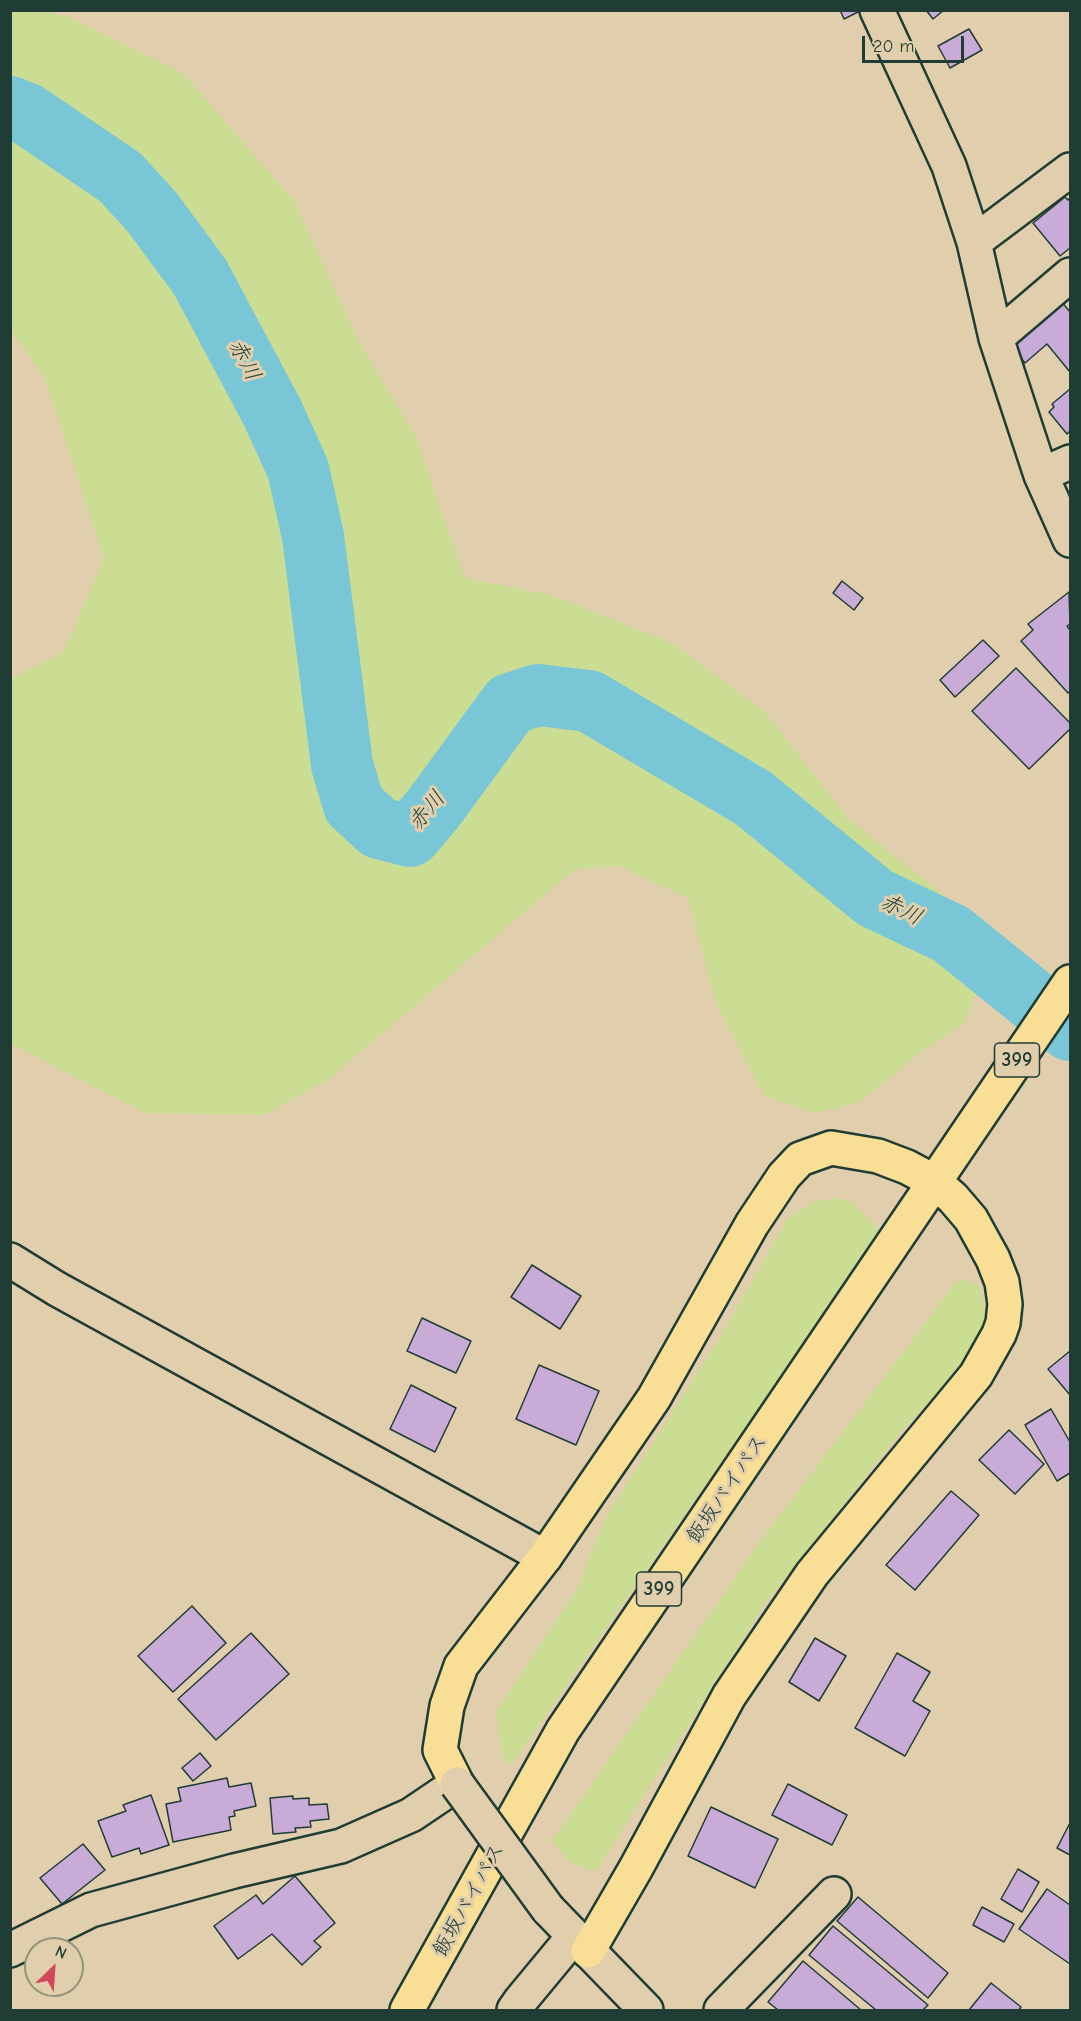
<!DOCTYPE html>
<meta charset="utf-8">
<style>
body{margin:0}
#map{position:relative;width:1081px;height:2021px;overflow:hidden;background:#e0ceac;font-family:"Comic Neue",sans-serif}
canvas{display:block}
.frame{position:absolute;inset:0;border:12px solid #1f3d34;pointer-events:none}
.north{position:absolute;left:24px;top:1937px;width:60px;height:60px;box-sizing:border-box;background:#e0ceac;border:2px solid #93947c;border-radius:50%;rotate:25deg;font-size:16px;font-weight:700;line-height:24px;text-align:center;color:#1f3d34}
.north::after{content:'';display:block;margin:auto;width:21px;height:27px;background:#d1495b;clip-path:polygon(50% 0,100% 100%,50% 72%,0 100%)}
.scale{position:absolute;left:862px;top:36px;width:102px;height:27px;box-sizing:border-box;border:3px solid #1f3d34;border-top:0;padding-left:8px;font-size:18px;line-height:21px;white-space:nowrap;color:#1f3d34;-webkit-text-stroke:4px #e0ceac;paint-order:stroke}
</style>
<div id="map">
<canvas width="1081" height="2021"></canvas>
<div class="frame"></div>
<div class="north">N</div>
<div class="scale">20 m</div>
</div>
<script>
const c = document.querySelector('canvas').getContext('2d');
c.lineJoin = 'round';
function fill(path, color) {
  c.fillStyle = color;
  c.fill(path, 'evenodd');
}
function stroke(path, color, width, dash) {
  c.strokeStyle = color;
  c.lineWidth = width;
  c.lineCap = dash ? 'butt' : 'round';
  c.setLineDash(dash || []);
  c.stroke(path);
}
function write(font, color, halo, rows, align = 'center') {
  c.font = font + ' "Comic Neue","Klee One",sans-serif';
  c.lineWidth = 6;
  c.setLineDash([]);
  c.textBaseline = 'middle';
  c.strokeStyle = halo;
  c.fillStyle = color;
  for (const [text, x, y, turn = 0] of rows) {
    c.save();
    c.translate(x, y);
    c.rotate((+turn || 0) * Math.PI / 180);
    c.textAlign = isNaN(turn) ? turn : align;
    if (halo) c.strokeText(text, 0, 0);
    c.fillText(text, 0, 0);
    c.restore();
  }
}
const green = new Path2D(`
 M10,11H36L66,16L183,73L294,201L360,344L415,435L465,578L551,595L672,643L765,712L849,819L1000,941L964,1023L920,1053L859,1103L815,1113L764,1096L715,1001L688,898L619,866L575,869L329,1079L264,1115L145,1113L11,1044V679L63,653L104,559L45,380L11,330Z
 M836,1198L852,1202L881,1231L512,1764L503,1758L496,1711L579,1586L604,1520L721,1336L788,1218L813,1202Z
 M966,1280L980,1287L987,1324L968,1360L898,1435L766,1602L596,1871L571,1863L552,1841L759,1543L956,1282Z`);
const river = new Path2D(`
 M10,107L27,114L120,177L152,212L200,277L272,412L298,469L313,536L342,765L354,805L379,828L410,836L433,809L510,704L538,695L589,701L753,798L875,898L951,934L1070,1030`);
const building = new Path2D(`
 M840,10H857L858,12L844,19Z
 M926,10H944L933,19Z
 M969,29L982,50L950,68L938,46Z
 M1065,197L1068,200L1070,198V248L1060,256L1033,223Z
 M1061,301L1070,312V372L1047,344L1025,363L1010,344Z
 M1070,389V431L1067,434L1049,412L1054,407L1052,404Z
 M842,581L863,598L854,610L833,593Z
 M1069,592L1070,624L1067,626L1070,630V691L1068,693L1021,641L1033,630L1028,624Z
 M983,640L999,656L955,697L940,680Z
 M1016,668L1070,723V729L1029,769L972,711Z
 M532,1265L581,1296L560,1329L511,1297Z
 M422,1318L471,1341L456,1373L407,1351Z
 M1070,1351V1395L1048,1369Z
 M539,1365L599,1391L576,1445L516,1419Z
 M411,1385L456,1408L435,1452L390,1429Z
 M1051,1409L1070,1442V1473L1057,1481L1025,1425Z
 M1009,1430L1044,1464L1015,1494L979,1460Z
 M951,1491L979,1515L915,1590L886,1565Z
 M192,1606L226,1643L173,1692L138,1656Z
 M251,1633L289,1674L216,1740L178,1699Z
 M815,1638L846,1656L819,1701L789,1682Z
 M897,1653L930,1672L913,1701L930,1711L905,1756L855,1728Z
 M200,1753L211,1766L193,1781L182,1768Z
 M227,1778L229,1787L251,1783L256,1806L234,1811L235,1816L229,1817L231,1830L173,1842L166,1804L181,1801L178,1788Z
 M788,1784L847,1815L832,1845L772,1815Z
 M151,1795L169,1845L141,1854L139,1848L112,1857L98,1821L126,1811L123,1805Z
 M293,1796V1799L309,1798V1805L327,1804L329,1819L310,1821L311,1827L295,1828L296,1832L273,1834L270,1798Z
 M711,1807L778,1839L755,1888L688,1856Z
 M1070,1823V1855L1057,1848Z
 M83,1844L105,1870L62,1904L40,1878Z
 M1018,1869L1039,1882L1022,1912L1001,1899Z
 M295,1876L335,1923L314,1941L321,1947L302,1965L272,1934L238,1959L214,1926L256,1895L263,1904Z
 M1047,1889L1070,1905V1964L1019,1929Z
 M858,1897L948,1973L928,1998L837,1921Z
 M982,1907L1014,1924L1004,1942L973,1925Z
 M833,1926L928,2005L923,2010H876L809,1955Z
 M803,1961L861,2010H778L768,2002Z
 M991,1983L1021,2007L1019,2010H969Z`);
const minor = new Path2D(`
 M877,10L949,166L974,242L996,338L1041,475L1070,540
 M974,242L1070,170
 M996,338L1070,275
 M1041,475L1070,462
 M10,1260L57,1289L545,1557
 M548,1909L646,2010
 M10,1950L91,1910L234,1871L341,1846L411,1815L457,1784
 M514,2010L521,2000L574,1936
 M721,2010L834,1894`);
const highway = new Path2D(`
 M457,1784L440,1750L447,1706L461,1666L545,1557L654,1398L752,1224L784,1176L800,1159L831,1148L878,1156L907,1167L935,1182L953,1198L971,1219L993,1259L1002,1282L1005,1304L1003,1323L999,1334L976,1375L812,1574L729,1696L636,1868L588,1951
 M407,2010L563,1730L1070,982`);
const minorBridge = new Path2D(`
 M457,1784L548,1909`);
const shields = [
 [1017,1060,45],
 [659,1589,45]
];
const shieldNames = [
 ["399",1017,1060],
 ["399",659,1589]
];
const streetNames = [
 ["飯坂バイパス",727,1489,-56],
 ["飯坂バイパス",469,1900,-61]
];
const waterNames = [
 ["赤川",244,360,62],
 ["赤川",427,811,-50],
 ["赤川",901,910,26]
];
fill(green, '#cadd92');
stroke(river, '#79c7d6', 62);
fill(building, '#c9abd8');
stroke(building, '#1f3d34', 1.5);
stroke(minor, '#1f3d34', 38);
stroke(highway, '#1f3d34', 38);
stroke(minor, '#e0ceac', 33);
stroke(highway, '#f9df96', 33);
stroke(minorBridge, '#1f3d34', 38, []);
stroke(minorBridge, '#e0ceac', 33);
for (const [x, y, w] of shields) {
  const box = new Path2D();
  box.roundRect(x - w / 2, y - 17, w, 34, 4.5);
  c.fillStyle = '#e0ceac';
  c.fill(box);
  stroke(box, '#1f3d34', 1.5);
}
write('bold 20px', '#1f3d34', null, shieldNames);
write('21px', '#1f3d34', '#e0ceac', streetNames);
write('italic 22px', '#24443c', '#e0ceac', waterNames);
</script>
